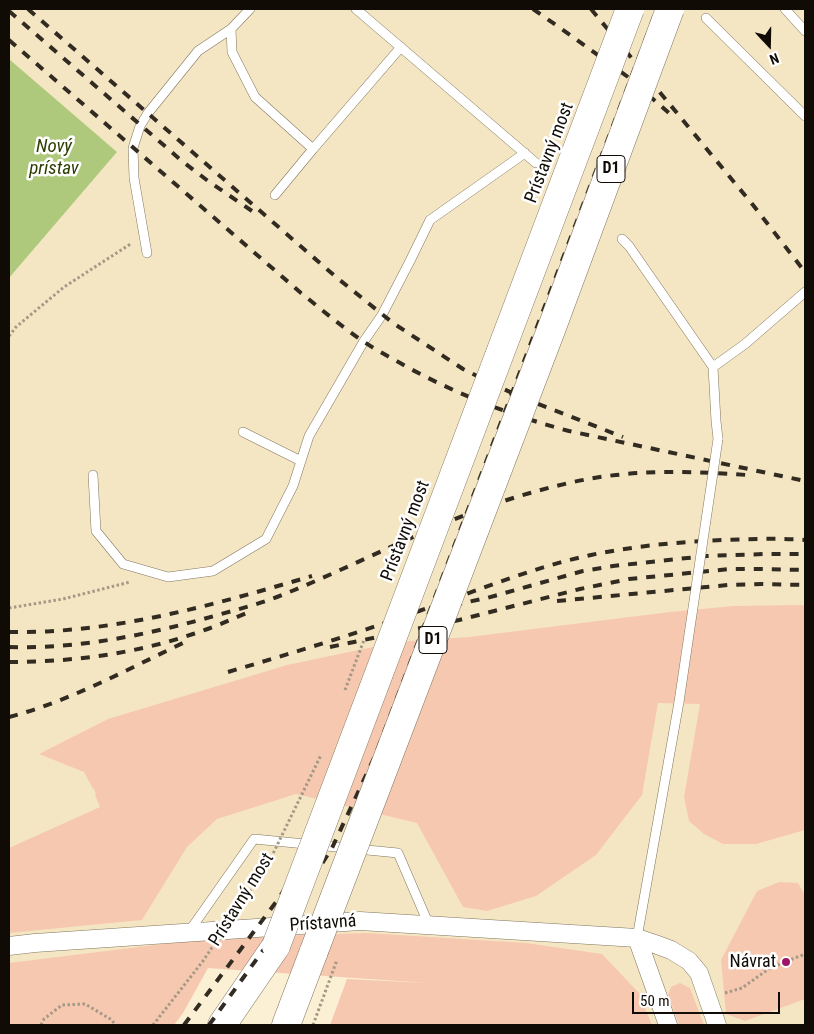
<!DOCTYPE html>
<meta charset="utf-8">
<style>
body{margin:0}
#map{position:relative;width:814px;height:1034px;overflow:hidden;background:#fbefd4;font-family:"Roboto Condensed",sans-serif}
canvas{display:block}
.frame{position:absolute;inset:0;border:10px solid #100b04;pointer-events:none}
.north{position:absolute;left:744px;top:20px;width:50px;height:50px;-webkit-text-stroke:4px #fff;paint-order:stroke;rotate:159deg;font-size:14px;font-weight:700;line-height:20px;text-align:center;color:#100b04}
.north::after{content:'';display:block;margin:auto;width:18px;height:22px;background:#100b04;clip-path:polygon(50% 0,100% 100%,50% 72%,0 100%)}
.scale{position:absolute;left:632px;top:992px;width:148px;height:22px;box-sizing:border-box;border:2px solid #100b04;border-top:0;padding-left:6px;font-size:15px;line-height:18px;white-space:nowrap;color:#100b04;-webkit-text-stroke:4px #fff;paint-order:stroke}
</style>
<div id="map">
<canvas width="814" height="1034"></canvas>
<div class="frame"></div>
<div class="north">N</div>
<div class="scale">50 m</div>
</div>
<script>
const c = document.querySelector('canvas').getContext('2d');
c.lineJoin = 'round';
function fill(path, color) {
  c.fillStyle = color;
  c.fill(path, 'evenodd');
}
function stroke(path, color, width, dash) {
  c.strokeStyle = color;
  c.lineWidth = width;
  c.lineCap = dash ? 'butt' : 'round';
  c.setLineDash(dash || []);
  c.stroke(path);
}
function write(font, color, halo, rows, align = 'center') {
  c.font = font + ' "Roboto Condensed",sans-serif';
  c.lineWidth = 5;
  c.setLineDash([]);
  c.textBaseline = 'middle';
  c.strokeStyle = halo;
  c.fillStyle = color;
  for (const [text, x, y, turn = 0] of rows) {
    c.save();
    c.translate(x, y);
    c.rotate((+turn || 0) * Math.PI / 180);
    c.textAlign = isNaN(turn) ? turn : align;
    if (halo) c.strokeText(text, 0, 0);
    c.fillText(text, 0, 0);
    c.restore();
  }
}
const built = new Path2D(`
 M9,9H805V1025H615L597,994L207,968L9,993V278L117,152L9,59Z`);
const green = new Path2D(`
 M801,605L805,606V830L756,844H723L704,834L689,821L684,797L700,704L658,703L642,795L596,855L536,896L487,911L463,907L417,823L296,794L217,819L187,847L142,920L9,933V848L100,807L95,795L96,794L94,789H93L84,772L39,754L108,719L287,665L397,642L469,637L670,612L733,606Z
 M779,882L798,883L805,895V999L745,1021L726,1014L721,960L757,891Z
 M367,933L526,943L602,954L639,993L652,1025H330L347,979L428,983L208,968L183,1013L174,1025H9V963L211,938Z
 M680,983L690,988L704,1025H679L668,995L671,987Z`);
const water = new Path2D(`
 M9,59L117,152L9,278Z`);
const path = new Path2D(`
 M9,336L16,327L64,287L132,243
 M9,608L63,599L130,582
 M725,993L742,988L770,968L805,954
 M41,1025L44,1019L62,1005L85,1004L112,1020L115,1025`);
const service = new Path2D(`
 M250,9L231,29L232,52L255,97L313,149L401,47
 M356,9L536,163
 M785,9L805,31
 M706,18L805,116
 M275,195L313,149
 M622,239L629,246L713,367
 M147,253L134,178L133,148L140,126L148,113L198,51L231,29
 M243,432L301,461
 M718,439L716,421L713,367L745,344L805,292
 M93,475L96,531L123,564L168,577L213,571L266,539L293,486L309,436L364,341L382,315L410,261L430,220L525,153
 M188,933L254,839L398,853L429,925
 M637,938L679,702`);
const minor = new Path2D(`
 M637,938L668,1025
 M9,946L35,943L360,921L637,938L655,944L671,950L689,961L699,973L717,1025`);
const motorway = new Path2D(`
 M222,1025L276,946
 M286,1025L314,951`);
const rail = new Path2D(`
 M28,9L336,277L393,323L463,369L493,384L523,398L623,437
 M533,9L573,37L628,77L670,114
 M591,9L753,205L805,272
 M9,11L182,161L208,181L252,211
 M9,40L301,293C326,313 350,334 377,350C387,356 397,361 407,367C459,395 512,416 569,431L805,481
 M557,601L728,585L762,584L805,585
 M453,605L487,598L583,571L613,566L706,556L766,554H805
 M9,632C112,634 214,605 312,576
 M9,647C78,649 147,635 214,616C239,609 264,603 287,593C368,560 445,517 530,493C558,485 587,478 616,475C660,470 704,472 747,475
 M330,647L459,620L580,589L629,579L730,569H763L805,570
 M9,662C71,662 134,654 193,634C212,628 230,620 249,612
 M228,672C292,653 356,634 419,611C474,592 533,567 591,555C634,546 678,542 722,540C750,539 778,538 805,540
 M9,717C70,701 126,670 183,643
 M184,1025L279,898L315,841L358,751L389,673L639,9
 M209,1025L293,909L332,848L375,756L657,9`);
const pathBridge = new Path2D(`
 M345,690L364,640
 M153,1025L203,961L269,862L321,755
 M313,1025L337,960`);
const serviceBridge = new Path2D(`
 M679,702L718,439`);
const motorwayBridge = new Path2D(`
 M276,946L630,9
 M314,951L551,330L670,9`);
const markers = [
 [786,962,5,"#9d1564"]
];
const shields = [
 [611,169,28],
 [433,640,28]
];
const shieldNames = [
 ["D1",611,169],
 ["D1",433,640]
];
const streetNames = [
 ["Prístavný most",550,153,-69],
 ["Prístavný most",406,531,-69],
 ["Prístavný most",242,900,-58],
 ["Prístavná",323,924,-4]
];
const poiNames = [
 ["Návrat",776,962]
];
const waterNames = [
 ["Nový",54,147],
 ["prístav",54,169]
];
fill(built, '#f5e6c3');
fill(green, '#f7c8b0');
fill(water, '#afc97c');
stroke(service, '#81765e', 10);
stroke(minor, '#81765e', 19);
stroke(motorway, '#81765e', 29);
stroke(path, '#a39986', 3, [2.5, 2.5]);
stroke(service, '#fff', 9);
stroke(minor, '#fff', 18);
stroke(motorway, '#fff', 28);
stroke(rail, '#312b21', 4, [9, 9]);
stroke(serviceBridge, '#81765e', 10, []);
stroke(motorwayBridge, '#81765e', 29, []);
stroke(pathBridge, '#a39986', 3, [2.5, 2.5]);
stroke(serviceBridge, '#fff', 9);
stroke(motorwayBridge, '#fff', 28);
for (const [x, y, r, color] of markers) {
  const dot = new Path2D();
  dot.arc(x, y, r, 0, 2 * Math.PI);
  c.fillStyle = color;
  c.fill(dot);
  stroke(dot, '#fff', 2);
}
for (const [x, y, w] of shields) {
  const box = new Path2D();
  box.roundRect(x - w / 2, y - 13.5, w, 27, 4);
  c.fillStyle = '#fff';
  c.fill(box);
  stroke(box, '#100b04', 1);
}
write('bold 16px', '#100b04', null, shieldNames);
write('18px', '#100b04', '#fff', streetNames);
write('18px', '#100b04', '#fff', poiNames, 'right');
write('italic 19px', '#2e3e02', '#fff', waterNames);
</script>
